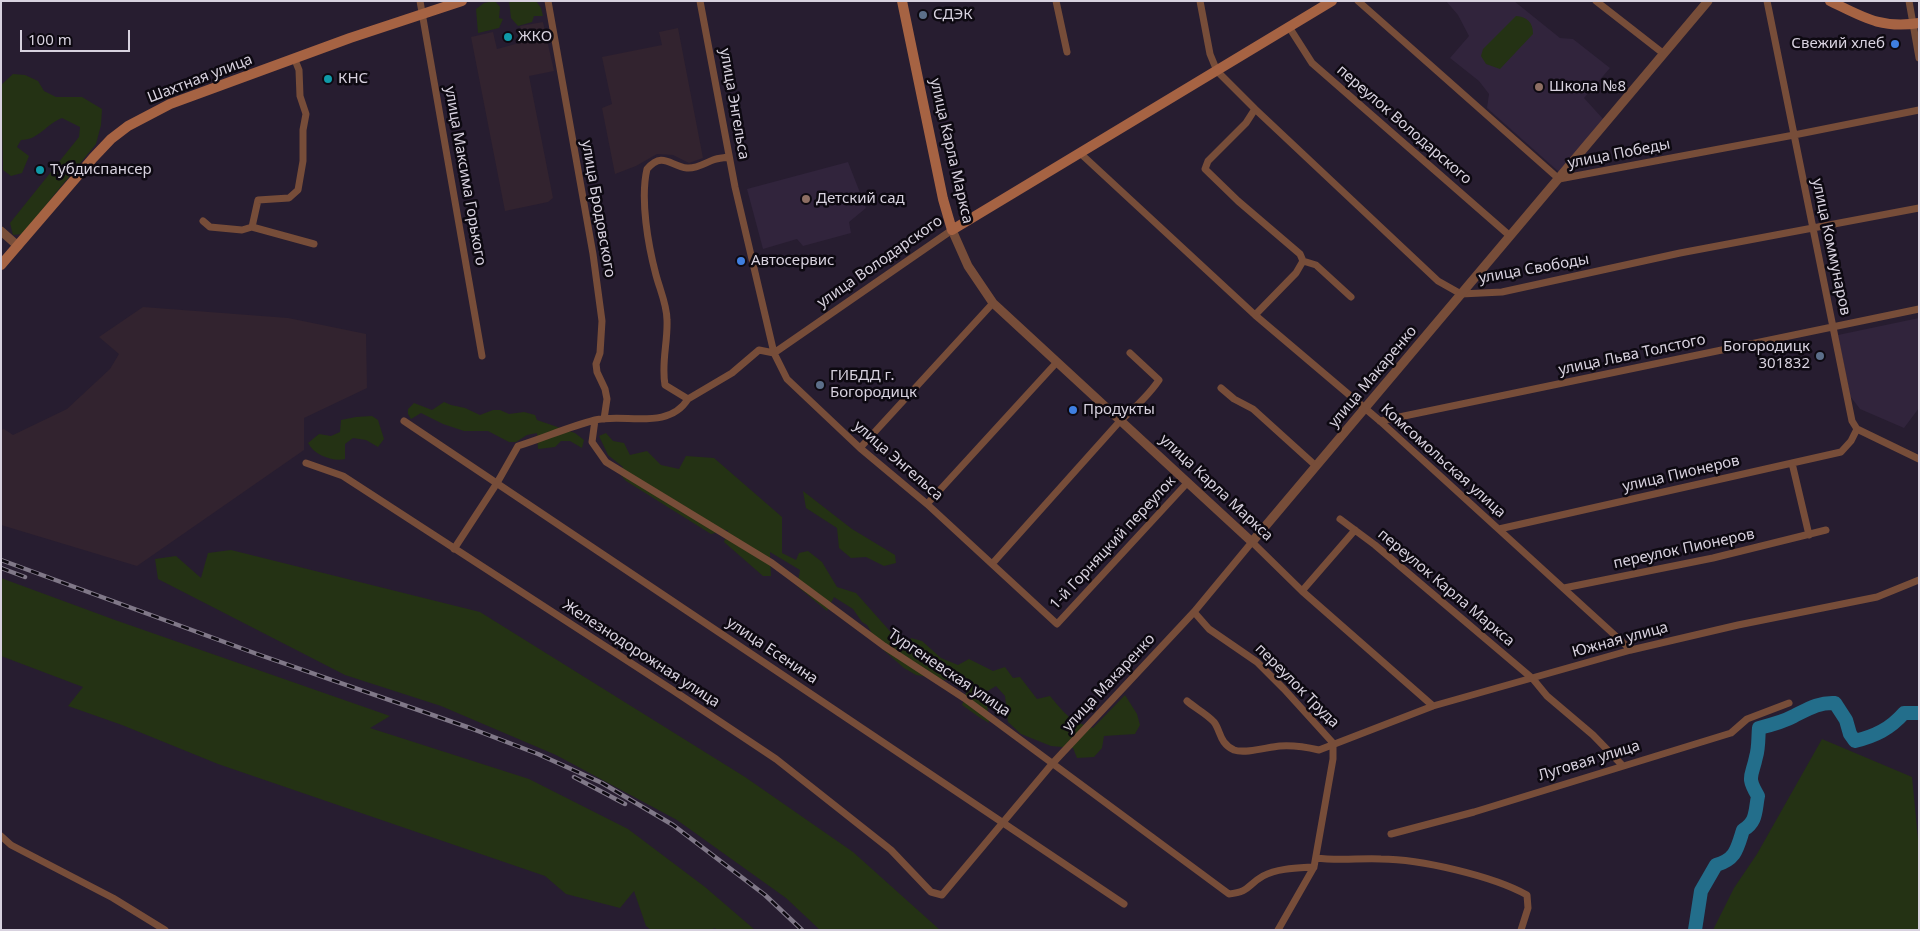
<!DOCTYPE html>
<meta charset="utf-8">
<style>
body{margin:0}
#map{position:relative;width:1920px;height:931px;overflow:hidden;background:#271d30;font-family:"Noto Sans",sans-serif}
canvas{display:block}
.frame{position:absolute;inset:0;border:2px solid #d8d2df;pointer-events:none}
.scale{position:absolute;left:20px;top:30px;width:110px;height:22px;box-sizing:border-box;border:2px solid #d8d2df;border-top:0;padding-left:6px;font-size:15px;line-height:18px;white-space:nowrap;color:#d8d2df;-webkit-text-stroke:4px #0d0911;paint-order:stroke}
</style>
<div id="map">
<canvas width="1920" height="931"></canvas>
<div class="frame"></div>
<div class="scale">100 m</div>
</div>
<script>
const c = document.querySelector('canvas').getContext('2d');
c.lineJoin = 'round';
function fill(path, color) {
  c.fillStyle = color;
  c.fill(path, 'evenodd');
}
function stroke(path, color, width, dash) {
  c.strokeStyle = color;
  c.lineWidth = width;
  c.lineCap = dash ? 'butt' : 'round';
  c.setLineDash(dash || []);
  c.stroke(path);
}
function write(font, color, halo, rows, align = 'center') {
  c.font = font + ' "Noto Sans",sans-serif';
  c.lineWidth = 5;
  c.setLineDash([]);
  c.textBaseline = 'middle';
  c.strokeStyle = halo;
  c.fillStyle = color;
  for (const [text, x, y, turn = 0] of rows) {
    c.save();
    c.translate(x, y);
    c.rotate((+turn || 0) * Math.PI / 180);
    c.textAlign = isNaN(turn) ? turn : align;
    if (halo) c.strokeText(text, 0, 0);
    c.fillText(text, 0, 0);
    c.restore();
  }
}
const industrial = new Path2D(`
 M543,22L554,71L529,76L553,198L548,202L505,211L471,37L493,32L497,49L523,42L520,26Z
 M678,28L703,158L689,163L673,155L657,154L636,166L615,174L602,108L612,104L602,57L662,45L659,32Z
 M143,307L288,318L366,334L367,388L304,418V450L137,566L1,525V430L4,429L13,435L67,409L110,369L119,354L99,337Z`);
const built = new Path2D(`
 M1446,1H1514L1560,38L1573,39L1610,68L1584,98L1604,120L1559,172L1487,108L1489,94L1479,81L1450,58L1469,36L1458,15Z
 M848,162L866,208L849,222L851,233L803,246L797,239L763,249L747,189Z
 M1919,318V408L1904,428L1860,409L1850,396L1838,335Z`);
const green = new Path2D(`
 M495,1L500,7L499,18L503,19L499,28L478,33L476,9L484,3Z
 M509,1H536L541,8L543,16H534L532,22L518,26L511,18Z
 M1516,16C1527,17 1533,22 1533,34L1500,69L1486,64L1481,56L1483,49Z
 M13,74L25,75L38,81L44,91L56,97H82L102,109L101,125L96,144L22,234L13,235L10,223L79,137L80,127L62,118C46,124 39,140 21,140L17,147L29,156L22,173L11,176L3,170L1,85Z
 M444,402L451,405L465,408L480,415L493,410H500L509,414L524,412L535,415L537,420L575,433L584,440L582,448L570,441H561L555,447L538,449L537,433L527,435L516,442H509L488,431H464L443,424L421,413L411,419L408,414V409L414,403L432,410Z
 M372,416L378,420L384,439L378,447L366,440L353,438L345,444V459C333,462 314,455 308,443L319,434L331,436L340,432L341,420L356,417Z
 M606,433L613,441L624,443L630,455L647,451L661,465L679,469L686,456L714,458L782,517V553L796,560L799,553L808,551L822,562L837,587L856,593L904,647L911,638L922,641L941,658L958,665L969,659L993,671L1005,667L1013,678L1020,677L1037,699L1050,696C1065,714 1070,721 1093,728L1125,695L1137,714L1140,725L1135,734L1104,736L1102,748L1094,757L1077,758L1073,748L1051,746L1021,734L1008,722L1005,696L996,686L986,692L989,723L979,717L962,705L968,687L952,681L916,675L904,668L880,647L867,625L862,622L853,609L834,597L827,611L797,586L800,570L770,552L771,576H763L724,542L728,530L711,534L626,481L619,473L623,467L608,455L599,436Z
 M803,491L852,529L895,555L896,563L884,566L866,557L851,558L839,548L837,528L806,508Z
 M231,550L480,612L745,777L853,852L940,930H820L786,898L677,820L556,755L441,706L345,675L158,579L155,559L176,556L201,578L208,553Z
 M1,578L115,620L390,716L370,728L529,779L628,829L705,887L755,930H718L714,928L713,930H651L646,926L634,891L620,908L566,894L545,876L218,764L122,725L68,706L83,687L1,656Z
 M1822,739L1912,777L1919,849V930H1713L1734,888L1757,854Z`);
const river = new Path2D(`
 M1695,930L1701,891L1716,865C1736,859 1737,849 1743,830C1757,822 1755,811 1758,796C1746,776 1752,777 1756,757C1759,747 1758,737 1759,728C1771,725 1783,722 1794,716C1808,709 1819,702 1835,703L1846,720L1850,734L1855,741C1875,736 1890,729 1904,713H1919`);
const minor = new Path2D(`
 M420,1L482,356
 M548,1L593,254L602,321L600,353L596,364L597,372L605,389L607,399L604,419
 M700,1L735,187L774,353L787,379L860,448L927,504L1057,624L1188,482
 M1056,1L1067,52
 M1200,1L1210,54L1217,71L1255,109L1438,281L1461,294L1502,292L1680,253L1919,208
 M1358,1L1559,179L1794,135L1919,110
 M1596,1L1664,54
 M1767,1L1852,421L1857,429L1919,459
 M1909,1L1919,58
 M1289,27L1312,63L1510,236
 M1255,109L1246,123L1208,161L1205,169L1238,201L1300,254L1303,261
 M1080,153L1255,315L1380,421L1631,650
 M203,221L210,227L242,230L252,227
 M252,227L258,200L289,198L298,190L303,161V130L306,114L300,96L299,70L295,60
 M252,227L314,244
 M1303,261L1316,265L1351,297
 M1255,315L1296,273L1303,261
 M1221,388L1234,399L1253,409L1316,466
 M688,399L665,385C661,363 668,342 667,320C667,305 660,290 656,275C648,245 640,199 647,169C663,151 670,166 687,168C696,169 705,163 713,160C718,158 724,158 729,157
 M595,420L592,442L606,462L772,563L884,646L964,698L1229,894C1250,892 1247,885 1263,876C1278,868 1298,868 1314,867
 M404,421L1124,904
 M1380,421L1919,309
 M860,448L993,303
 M306,463L343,476L674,691L776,759L891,850L931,892L942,895L1052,764L1194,612L1252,542L1302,591L1433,706
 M1792,463L1809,535
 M927,504L1057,362
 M1340,519L1375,545L1533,679L1547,696L1593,735L1622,765
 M1499,529L1841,452L1851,441L1857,429
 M454,549L497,483L518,446C544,438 568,427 595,420C625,413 668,431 688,399L732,373L759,350L774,353L952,230
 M992,564L1120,421C1135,408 1148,396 1159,380L1130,353
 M1564,588L1713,558L1826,530
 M1302,591L1355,530
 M1194,612L1209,629L1257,662L1284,689L1333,743
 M1187,701C1195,708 1207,714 1214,722C1221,731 1219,743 1234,750C1245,754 1268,747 1280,746C1293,745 1306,747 1319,750L1433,706L1631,650L1738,625L1877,597L1919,580
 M1391,834L1474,812L1731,733L1747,719L1789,703
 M1,836L11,845L113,898L165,930
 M1316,858C1338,861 1360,858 1381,859C1420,859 1493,876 1527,895L1528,908L1521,930
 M1278,930L1314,867L1333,759V743`);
const tertiary = new Path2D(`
 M952,230L968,266L993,303L1252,542L1708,1
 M1,231L18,246`);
const secondary = new Path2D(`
 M902,1L943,199L952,230L1332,1
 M1830,1C1863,17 1881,29 1919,23
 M1,265L93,158L111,139L128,126L170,104L350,38L462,1`);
const rail = new Path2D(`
 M1,560L257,654L470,728L538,754L602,783L673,825L765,895L802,930
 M1,568L25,577
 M574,777L625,804`);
const markers = [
 [923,15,5,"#5c6f8a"],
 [508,37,5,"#0f9aa8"],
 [1895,44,5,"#3f7fe0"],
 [328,79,5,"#0f9aa8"],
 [1539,87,5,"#8d6e63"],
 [40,170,5,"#0f9aa8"],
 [806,199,5,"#8d6e63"],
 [741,261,5,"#3f7fe0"],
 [1820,356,5,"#5c6f8a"],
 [820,385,5,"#5c6f8a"],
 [1073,410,5,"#3f7fe0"]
];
const poiNames = [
 ["СДЭК",933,15],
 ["ЖКО",518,37],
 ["Свежий хлеб",1885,44,"right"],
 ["КНС",338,79],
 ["Школа №8",1549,87],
 ["Тубдиспансер",50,170],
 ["Детский сад",816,199],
 ["Автосервис",751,261],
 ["Богородицк",1810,347,"right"],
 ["301832",1810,364,"right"],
 ["ГИБДД г.",830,376],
 ["Богородицк",830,393],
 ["Продукты",1083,410]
];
const streetNames = [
 ["Шахтная улица",200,79,-21],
 ["улица Энгельса",734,104,80],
 ["переулок Володарского",1404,125,41],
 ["улица Карла Маркса",951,151,77],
 ["улица Победы",1619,154,-11],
 ["улица Максима Горького",465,176,80],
 ["улица Бродовского",598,209,80],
 ["улица Коммунаров",1831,247,78],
 ["улица Володарского",880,262,-35],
 ["улица Свободы",1534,269,-10],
 ["улица Льва Толстого",1632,355,-12],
 ["улица Макаренко",1373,377,-50],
 ["улица Энгельса",898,461,41],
 ["Комсомольская улица",1443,461,42],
 ["улица Пионеров",1681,474,-13],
 ["улица Карла Маркса",1216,488,43],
 ["1-й Горняцкий переулок",1113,543,-47],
 ["переулок Пионеров",1684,549,-12],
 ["переулок Карла Маркса",1446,588,40],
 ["Южная улица",1620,640,-15],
 ["улица Есенина",772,651,34],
 ["Железнодорожная улица",641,654,33],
 ["Тургеневская улица",949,673,34],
 ["улица Макаренко",1109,683,-47],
 ["переулок Труда",1297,686,45],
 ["Луговая улица",1589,761,-17]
];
fill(industrial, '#32232f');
fill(built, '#31243c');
fill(green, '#243214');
stroke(river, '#236e8b', 14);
stroke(minor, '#774d39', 7);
stroke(tertiary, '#774d39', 9);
stroke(secondary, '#a66343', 10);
stroke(rail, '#807888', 4.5);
stroke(rail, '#0d0911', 2.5, [8]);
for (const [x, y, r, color] of markers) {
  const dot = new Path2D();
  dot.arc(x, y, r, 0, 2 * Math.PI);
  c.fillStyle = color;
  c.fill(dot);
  stroke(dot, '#0d0911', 2);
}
write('15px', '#d8d2df', '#0d0911', poiNames, 'left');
write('15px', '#d8d2df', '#0d0911', streetNames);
</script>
